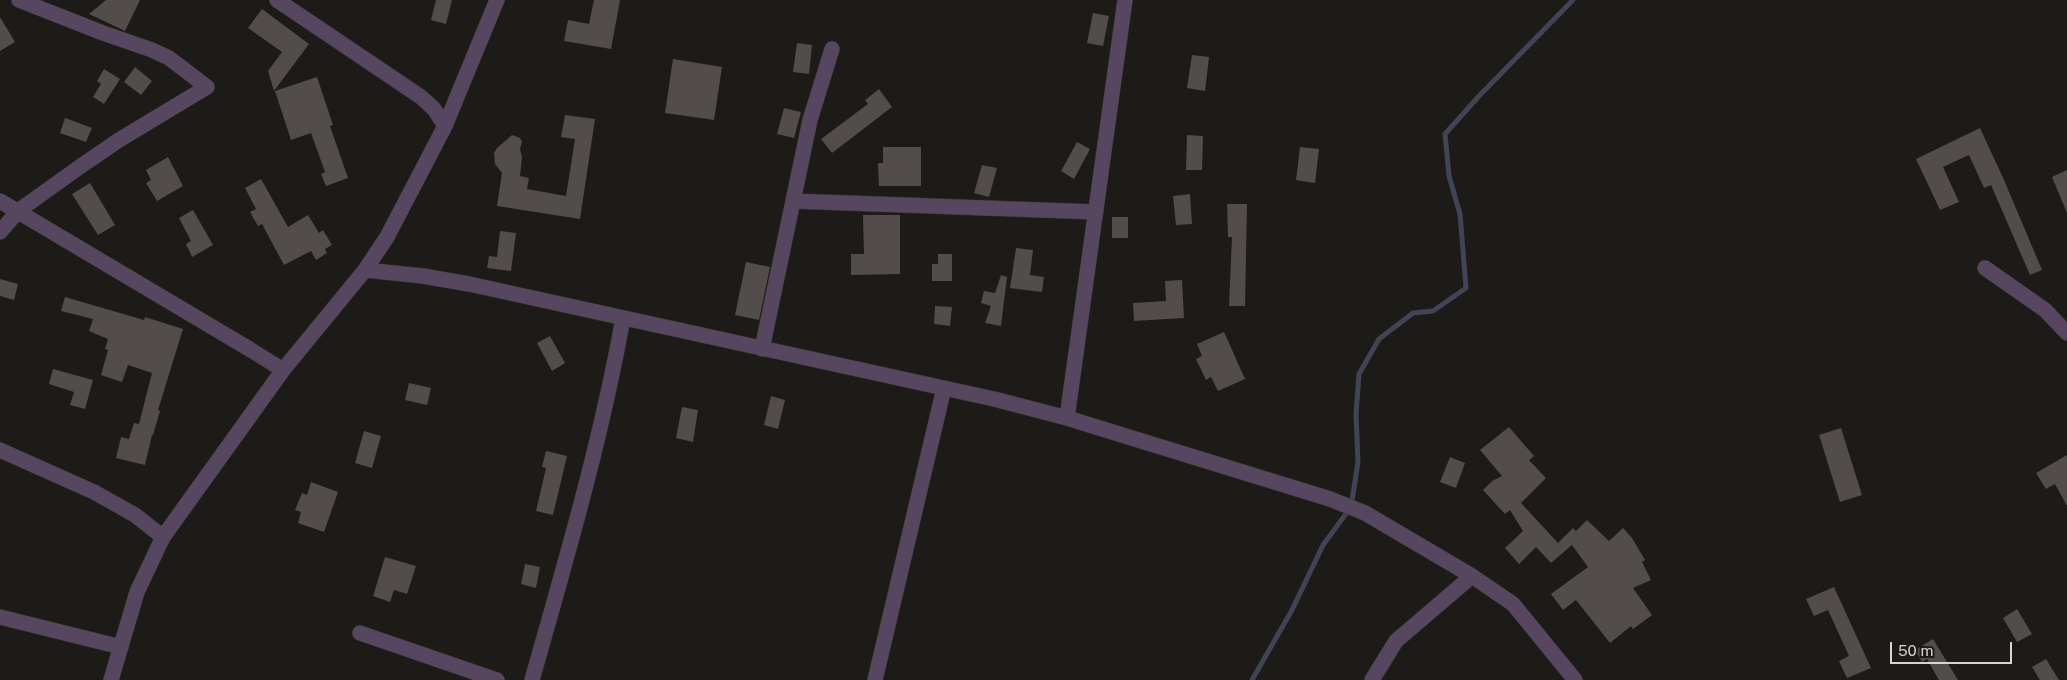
<!DOCTYPE html>
<style>
body{margin:0}
#map{position:relative;width:2067px;height:680px;overflow:hidden;background:#1d1b17;font-family:"Public Sans",sans-serif}
canvas{display:block}
.scale{position:absolute;left:1890px;top:642px;width:122px;height:22px;box-sizing:border-box;border:2px solid #d7d5d2;border-top:0;padding-left:6px;font-size:15px;line-height:18px;white-space:nowrap;color:#d7d5d2;-webkit-text-stroke:4px #1d1b17;paint-order:stroke}
</style>
<div id="map">
<canvas width="2067" height="680"></canvas>
<div class="scale">50 m</div>
</div>
<script>
const c = document.querySelector('canvas').getContext('2d');
c.lineJoin = 'round';
function stroke(path, color, width, dash) {
  c.strokeStyle = color;
  c.lineWidth = width;
  c.lineCap = dash ? 'butt' : 'round';
  c.setLineDash(dash || []);
  c.stroke(path);
}
function fill(path, color) {
  c.fillStyle = color;
  c.fill(path, 'evenodd');
}
const stream = new Path2D(`
 M1252,680L1292,610L1323,545L1351,507L1358,462L1356,414L1359,374L1379,339L1413,313L1433,311L1466,288L1460,214L1449,176L1445,134L1479,96L1573,0`);
const building = new Path2D(`
 M106,0H140L125,31L89,14Z
 M436,0H452L446,24L431,20Z
 M594,0H620L611,49L564,41L568,20L589,24Z
 M262,9L309,44L274,91L268,71L282,52L248,28Z
 M1093,13L1109,16L1103,46L1087,43Z
 M0,17L15,42L0,51Z
 M797,43L812,45L809,74L793,72Z
 M1192,55L1209,57L1205,91L1187,88Z
 M673,59L722,67L714,120L665,113Z
 M135,67L152,81L141,95L124,82Z
 M104,69L120,79L104,104L93,97L101,84L97,81Z
 M317,77L333,125L330,126L348,178L326,186L321,174L325,172L311,133L291,140L275,91Z
 M879,89L892,107L832,153L821,139L868,104L865,100Z
 M784,108L801,112L794,138L777,134Z
 M565,115L595,119L580,219L497,206L502,173L495,164L494,153L497,148L512,135L520,138L522,142L520,149L522,157L520,176L529,178L527,189L566,196L575,139L561,137Z
 M65,118L92,128L86,142L60,133Z
 M1980,128L2004,180L2042,270L2030,275L1991,185L1984,188L1969,155L1943,167L1959,202L1940,210L1916,159Z
 M1187,135L1203,136L1202,170H1186Z
 M1077,142L1090,149L1074,179L1061,171Z
 M883,147H921V186H879L878,163H883Z
 M1300,147L1319,149L1315,183L1296,180Z
 M168,157L183,186L157,201L146,183L151,180L146,170Z
 M982,165L997,168L989,197L974,193Z
 M2067,170V213L2052,177Z
 M261,179L288,227L308,215L319,233L323,230L332,245L325,249L327,253L316,260L311,251L284,265L262,224L258,226L250,212L256,209L245,188Z
 M90,183L115,225L98,235L72,194Z
 M1190,194L1192,224L1176,225L1173,196Z
 M1227,204H1247L1245,306H1229L1232,237H1228Z
 M193,210L213,245L192,257L186,244L191,241L179,218Z
 M863,215H900V274L851,275V254H864Z
 M1112,217H1128V238H1112Z
 M500,231L516,233L511,271L487,268L489,256L497,257Z
 M1016,248L1033,250L1030,275L1044,277L1042,292L1010,288Z
 M938,254H952V281H932V264H938Z
 M746,262L770,267L759,320L735,315Z
 M1001,275L1007,277L1001,326L985,323L991,306L981,303L984,291L995,293Z
 M0,279L18,284L14,300L0,296Z
 M1182,280L1184,318L1134,321L1133,303L1166,301L1165,281Z
 M65,297L144,320L145,317L183,329L158,410L160,411L153,435H152L145,465L116,458L121,437L129,439L134,423L139,424L152,373L128,365L122,382L101,375L108,350L105,349L108,339L89,331L93,319L61,311Z
 M935,306L952,307L950,326L934,324Z
 M1224,332L1245,379L1218,391L1211,377L1206,380L1196,359L1202,356L1197,344Z
 M550,336L565,363L552,371L537,343Z
 M53,369L93,380L85,409L70,405L74,392L49,384Z
 M409,383L431,388L427,405L405,400Z
 M771,396L785,400L778,429L764,425Z
 M682,407L698,410L693,442L676,438Z
 M1509,427L1534,456L1529,460L1546,478L1521,503L1558,543L1573,528L1576,531L1587,520L1609,541L1623,528L1632,538L1645,560L1642,562L1651,580L1633,588L1652,615L1633,629L1631,626L1610,643L1576,600L1563,610L1551,594L1588,567L1572,545L1551,563L1536,547L1519,564L1505,548L1523,531L1510,510L1505,514L1483,490L1492,481L1502,476L1480,450Z
 M1841,428L1862,495L1840,502L1819,435Z
 M364,431L381,436L372,468L355,463Z
 M546,451L567,456L553,515L536,511L546,468L542,467Z
 M2067,455V506L2055,484L2046,489L2036,473Z
 M1450,457L1465,463L1456,488L1440,482Z
 M311,482L338,492L324,532L298,523L301,512L295,510L302,493L307,495Z
 M385,557L416,566L407,594L394,590L390,602L373,596Z
 M525,564L540,567L536,588L521,584Z
 M1834,587L1871,668L1847,678L1839,661L1849,656L1828,610L1814,616L1806,599Z
 M2017,609L2032,634L2017,642L2003,618Z
 M1933,639L1958,680H1939L1927,659L1922,662L1915,650Z
 M2046,659L2059,680H2040L2032,667Z`);
const street = new Path2D(`
 M277,0L421,97L434,109L445,126
 M0,201L251,350L283,370
 M793,201L1096,212
 M0,232L18,211L81,166L119,140L207,87L169,58L152,50L103,33L19,0
 M1985,268L2045,310L2067,333
 M365,270L423,276L469,284L994,399L1067,418L1330,499L1365,513L1472,576L1513,604L1575,680
 M762,349L810,120L832,49
 M1067,418L1125,0
 M0,450L94,492L135,515L163,537
 M0,617L121,647
 M360,633L497,680
 M111,680L137,592L163,537L283,370L365,270L387,237L445,126L497,0
 M532,680C566,560 601,441 623,318
 M875,680L944,388
 M1372,680L1396,641L1472,576`);
stroke(stream, '#404455', 5);
fill(building, '#524c4b');
stroke(street, '#373531', 16);
stroke(street, '#56465f', 15);
</script>
